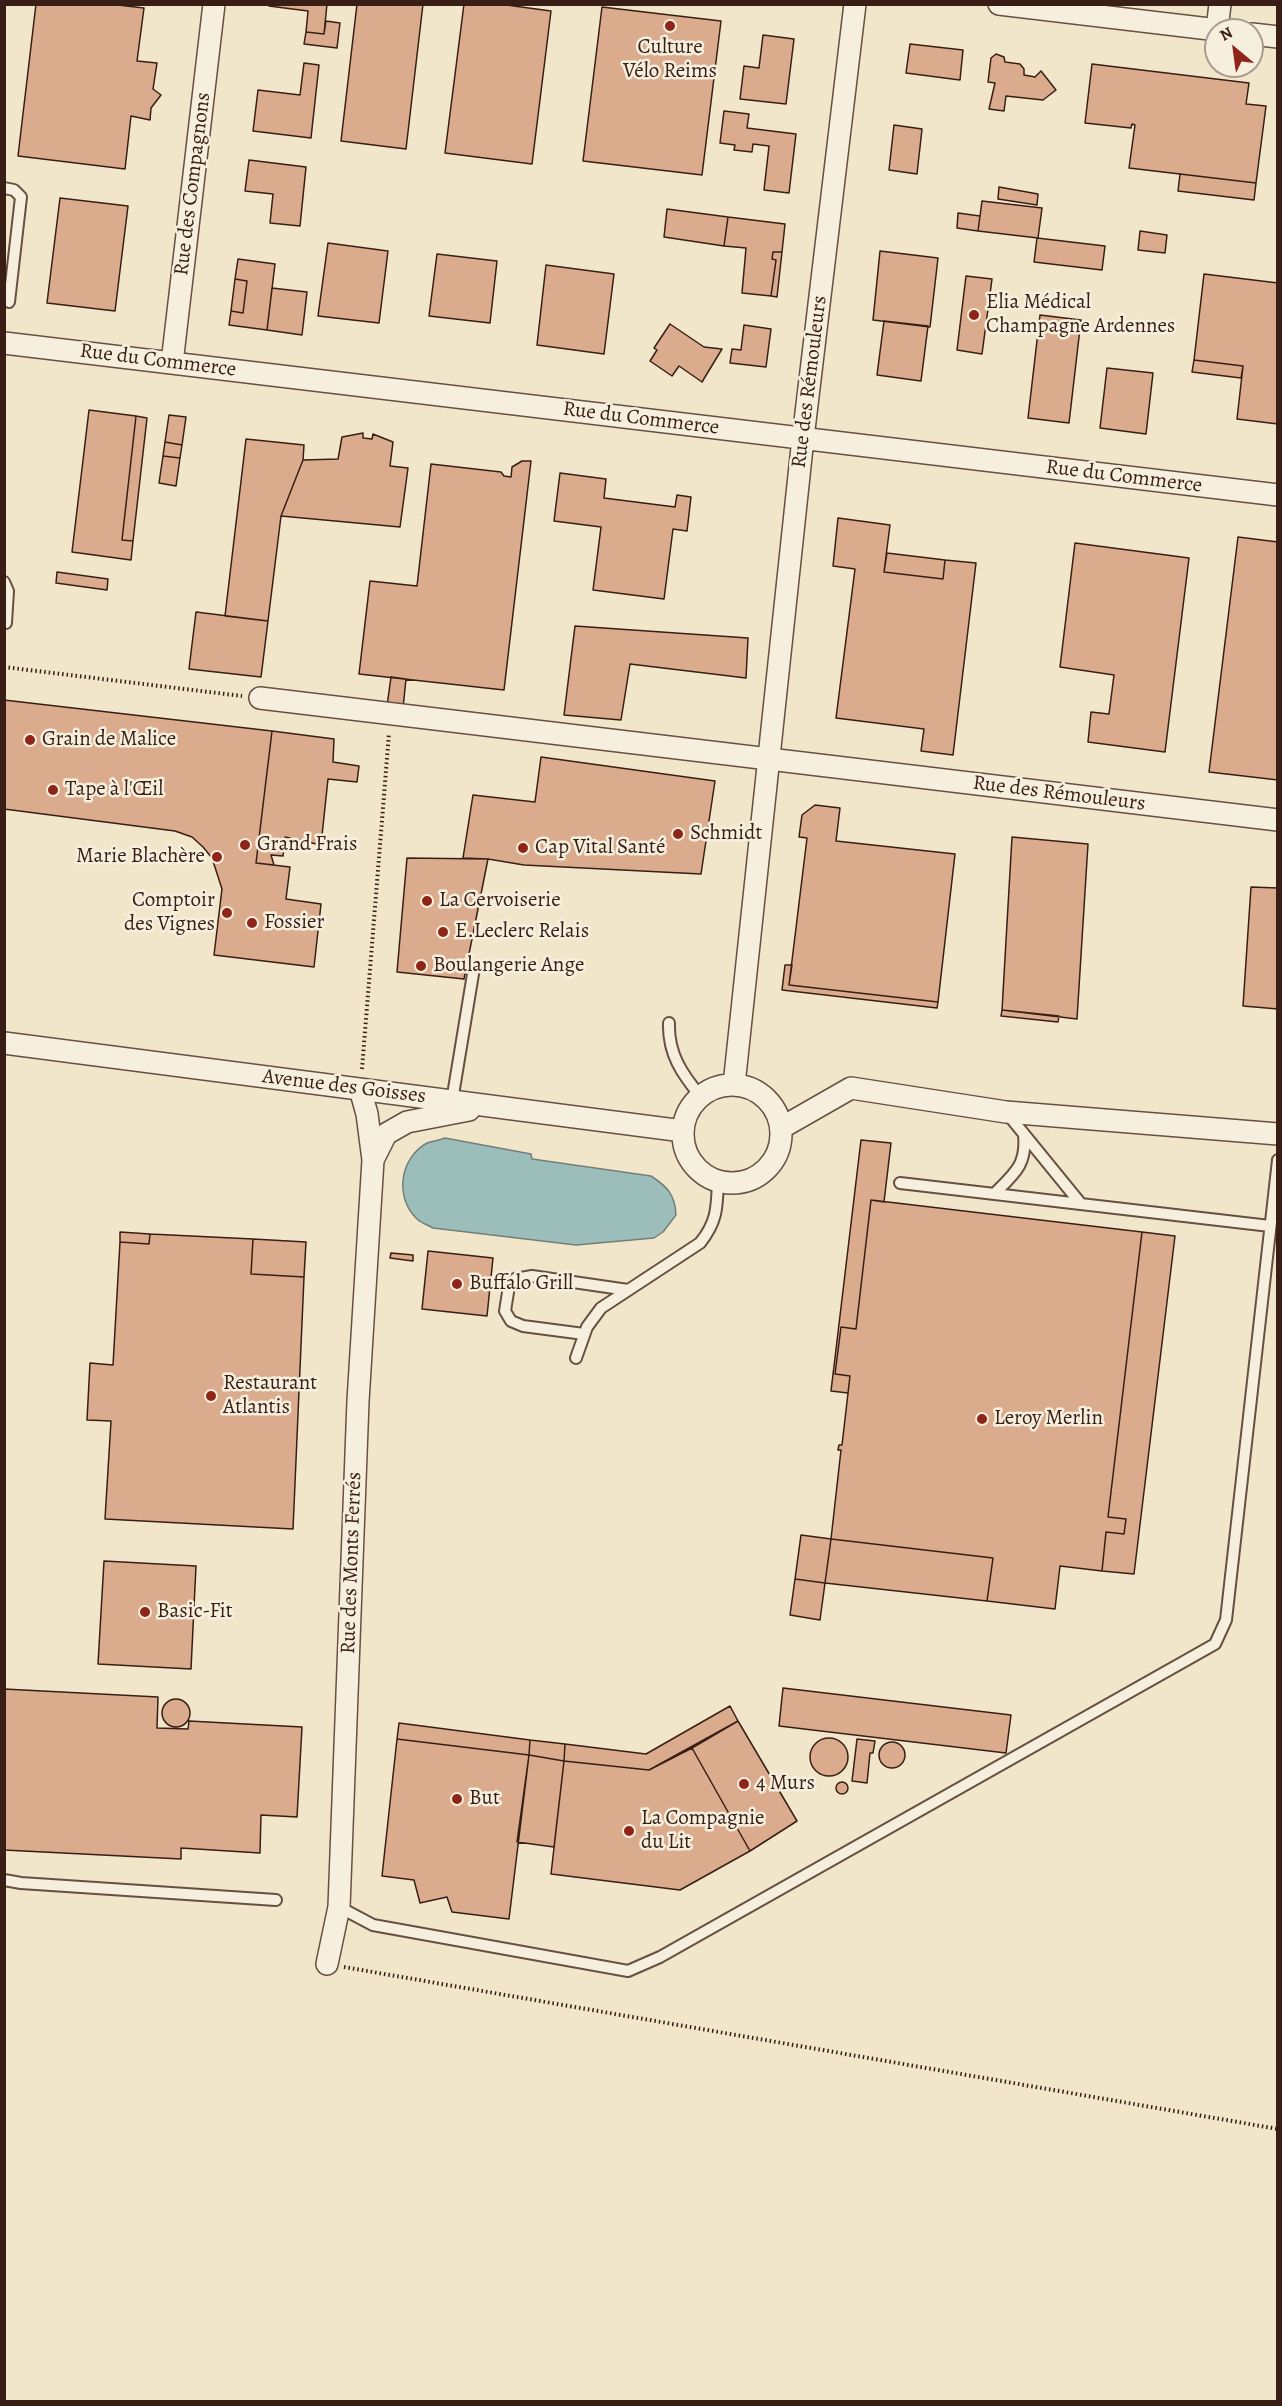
<!DOCTYPE html>
<meta charset="utf-8">
<style>
body{margin:0}
#map{position:relative;width:1282px;height:2406px;overflow:hidden;background:#f2e6ca;font-family:Alegreya,serif}
canvas{display:block}
.frame{position:absolute;inset:0;border:6px solid #381e15;pointer-events:none}
.north{position:absolute;left:1204px;top:18px;width:60px;height:60px;box-sizing:border-box;background:#f7efdd;border:2px solid #ab9b8d;border-radius:50%;rotate:331deg;font-size:16px;font-weight:700;line-height:24px;text-align:center;color:#381e15}
.north::after{content:'';display:block;margin:auto;width:21px;height:27px;background:#8f2418;clip-path:polygon(50% 0,100% 100%,50% 72%,0 100%)}
</style>
<div id="map">
<canvas width="1282" height="2406"></canvas>
<div class="frame"></div>
<div class="north">N</div>
</div>
<script>
const c = document.querySelector('canvas').getContext('2d');
c.lineJoin = 'round';
function fill(path, color) {
  c.fillStyle = color;
  c.fill(path, 'evenodd');
}
function stroke(path, color, width, dash) {
  c.strokeStyle = color;
  c.lineWidth = width;
  c.lineCap = dash ? 'butt' : 'round';
  c.setLineDash(dash || []);
  c.stroke(path);
}
function write(font, color, halo, rows, align = 'center') {
  c.font = font + ' Alegreya,serif';
  c.lineWidth = 5;
  c.setLineDash([]);
  c.textBaseline = 'middle';
  c.strokeStyle = halo;
  c.fillStyle = color;
  for (const [text, x, y, turn = 0] of rows) {
    c.save();
    c.translate(x, y);
    c.rotate((+turn || 0) * Math.PI / 180);
    c.textAlign = isNaN(turn) ? turn : align;
    if (halo) c.strokeText(text, 0, 0);
    c.fillText(text, 0, 0);
    c.restore();
  }
}
const water = new Path2D(`
 M445,1138L531,1154L532,1159L651,1176C668,1187 675,1195 676,1215L663,1232L654,1238L576,1245L433,1228C428,1225 421,1223 417,1219C394,1197 400,1158 427,1143C433,1141 440,1140 445,1138Z`);
const building = new Path2D(`
 M36,4H109L144,8L137,61L157,63L153,89L161,95L151,108L150,120L131,116L125,169L18,156Z
 M269,4H327L324,34L306,32L308,11L269,6Z
 M357,4H423L406,149L341,141Z
 M464,4H499L551,11L532,164L445,153Z
 M602,7L721,21L702,175L583,161Z
 M326,21L340,23L337,48L304,44L306,32L324,34Z
 M763,35L794,39L786,104L740,99L744,66L759,68Z
 M910,44L963,50L960,80L906,73Z
 M996,54L1004,57L1005,62L1020,64L1024,69V75L1035,77L1041,71L1056,90L1043,100L1006,96L1004,111L989,109L995,83L988,82L991,58Z
 M304,63L319,65L311,138L253,131L258,90L300,95Z
 M1092,64L1249,83L1246,104L1266,106L1256,183L1129,168L1135,125L1132,124L1131,128L1085,123Z
 M724,111L749,114L747,128L796,134L789,193L764,190L769,146L753,144L752,152L734,150L735,145L720,143Z
 M894,125L922,129L917,174L889,170Z
 M249,160L306,167L300,226L270,223L273,194L245,191Z
 M1180,174L1256,183L1254,200L1178,191Z
 M999,187L1038,194L1037,205L998,199Z
 M60,198L128,206L115,311L47,303Z
 M982,201L1042,208L1038,238L978,231Z
 M667,209L728,217L724,246L664,237Z
 M958,213L980,216L978,231L957,228Z
 M728,217L785,224L782,252H773L772,259L776,260L771,296L742,293L746,248L724,246Z
 M1140,231L1167,235L1165,253L1138,250Z
 M1037,238L1105,246L1102,270L1034,262Z
 M328,243L388,251L379,323L318,316Z
 M880,251L938,258L930,327L873,320Z
 M773,252H782L777,297L771,296L776,260L772,259Z
 M437,254L497,261L490,323L429,316Z
 M238,259L275,264L267,330L229,325L231,311L243,313L247,281L235,279Z
 M546,265L614,274L604,354L537,345Z
 M1204,274L1278,283V424L1237,419L1243,366L1194,360Z
 M966,276L992,279L982,354L957,350Z
 M235,279L247,281L243,313L231,311Z
 M272,288L307,292L302,335L267,330Z
 M1040,315L1081,320L1069,423L1028,418Z
 M884,321L928,326L921,381L877,375Z
 M670,324L704,347L722,349L702,382L679,366L672,376L650,361L657,350L654,348Z
 M744,325L771,329L766,367L730,363L732,349L741,350Z
 M1194,360L1243,366L1241,378L1192,372Z
 M1107,368L1153,373L1146,434L1100,428Z
 M89,410L136,416L122,540L133,541L131,560L72,552Z
 M169,415L186,417L182,445L165,442Z
 M136,416L147,418L133,541L122,540Z
 M363,433V438L372,439L373,434L393,442L390,466L408,468L400,527L281,516L303,460L338,459L342,437Z
 M246,439L304,445L303,460L281,516L268,621L225,616Z
 M165,442L182,445L180,458L163,456Z
 M163,456L180,458L176,486L159,483Z
 M522,461H531L504,690L359,674L370,581L417,586L431,464L501,472L504,476L511,477L512,467Z
 M560,473L606,479L604,498L675,507L677,495L691,497L687,531L673,529L664,599L593,590L601,527L554,521Z
 M838,518L890,525L884,572L943,579L945,560L976,563L953,755L921,751L924,729L836,718L855,569L833,566Z
 M1238,537L1278,542V780L1209,772Z
 M1075,543L1189,558L1165,752L1088,742L1091,712L1109,714L1114,675L1060,667Z
 M887,553L945,560L943,579L884,572Z
 M57,572L108,579L107,590L56,583Z
 M196,612L268,621L261,677L189,669Z
 M575,626L748,638L746,678L630,664L621,720L564,715Z
 M391,677L406,679L403,708L387,706Z
 M4,700L272,731L256,863L290,867L286,899L321,904L314,967L214,955L222,889L212,858L203,847L192,837L175,831L4,809Z
 M272,731L334,739L333,762L359,766L357,782L328,779L321,845L285,837L283,856L271,855L274,865L256,863Z
 M541,757L715,781L701,874L524,865L488,859L463,858L473,795L535,802Z
 M815,805L840,808L836,841L955,854L938,1002L789,985L807,838L799,837L802,815Z
 M1012,837L1088,844L1077,1019L1002,1010Z
 M407,858L488,859L464,979L397,972Z
 M1251,887L1278,888V1009L1243,1006Z
 M785,965H792L789,985L938,1002L937,1008L782,990Z
 M1002,1010L1059,1016L1058,1022L1001,1016Z
 M861,1140L891,1143L884,1202L871,1200L856,1329L841,1327L835,1374L850,1376L848,1393L831,1391Z
 M871,1200L1142,1232L1108,1517L1126,1519L1124,1534L1106,1532L1102,1571L1060,1566L1055,1609L987,1601L993,1558L831,1539L841,1450H838L839,1445H842L850,1376L835,1374L841,1327L856,1329Z
 M120,1232L150,1234L149,1244L120,1242Z
 M1142,1232L1175,1236L1134,1574L1102,1571L1106,1532L1124,1534L1126,1519L1108,1517Z
 M150,1234L253,1239L251,1274L304,1277L293,1529L105,1519L111,1421L87,1420L90,1363L113,1365L120,1242L149,1244Z
 M253,1239L306,1242L304,1277L251,1274Z
 M428,1251L493,1258L487,1316L422,1309Z
 M391,1253L413,1255V1261L390,1258Z
 M801,1535L831,1539L825,1583L795,1579Z
 M831,1539L993,1558L987,1601L825,1583Z
 M104,1561L196,1566L191,1669L98,1664Z
 M795,1579L825,1583L820,1620L790,1615Z
 M783,1688L1011,1715L1006,1753L779,1726Z
 M4,1689L158,1697L157,1728L188,1729L189,1721L302,1727L297,1817L261,1815L260,1853L181,1848V1859L4,1850Z
 M162 1713a14 14 0 1 1 28 0a14 14 0 1 1-28 0Z
 M730,1706L738,1721L649,1770L564,1761L565,1744L646,1754Z
 M738,1721L797,1821L750,1851L692,1748Z
 M399,1723L530,1740L529,1755L397,1739Z
 M810 1757a19 19 0 1 1 38 0a19 19 0 1 1-38 0Z
 M397,1739L529,1755L509,1919L452,1912L447,1897L420,1903L414,1880L382,1876Z
 M857,1739L875,1741L873,1753H870L867,1783L852,1781Z
 M530,1740L565,1744L564,1761L529,1755Z
 M879 1755a13 13 0 1 1 26 0a13 13 0 1 1-26 0Z
 M692,1748L750,1851L680,1890L551,1874L564,1761L649,1770Z
 M529,1755L564,1761L554,1847L517,1842Z
 M836 1788a6 6 0 1 1 12 0a6 6 0 1 1-12 0Z`);
const path = new Path2D(`
 M4,667L242,696
 M362,1069L389,733
 M344,1967L1278,2129`);
const lane = new Path2D(`
 M4,188L14,190L21,197L9,302
 M4,582L8,591L6,623
 M669,1023C668,1054 682,1074 701,1097
 M452,1101L474,968
 M1006,1112L1081,1204
 M900,1183L1270,1226
 M994,1194C1014,1174 1027,1165 1024,1135
 M584,1334L523,1326L511,1321L505,1311L509,1286L515,1279L532,1276L628,1290
 M576,1358L587,1327L601,1308L700,1243C717,1222 717,1208 718,1181
 M4,1880L21,1883L276,1900
 M339,1907L373,1925L628,1971L660,1957L1215,1644L1226,1620L1278,1160`);
const street = new Path2D(`
 M999,4L1218,30
 M1217,30L1220,4
 M1252,34L1278,37
 M4,343L1278,495
 M172,363L214,4
 M260,698L1278,820
 M4,1043L683,1131
 M734,1085L803,438L855,4
 M683 1134a49 49 0 1 1 98 0a49 49 0 1 1-98 0Z
 M781,1128L851,1088L1006,1112L1278,1134
 M373,1160L386,1134L407,1122L469,1110
 M327,1964L339,1907L358,1401L373,1160L367,1114L360,1089`);
const markers = [
 [670,26,6,"#8f2418"],
 [974,315,6,"#8f2418"],
 [30,740,6,"#8f2418"],
 [53,790,6,"#8f2418"],
 [678,834,6,"#8f2418"],
 [245,845,6,"#8f2418"],
 [523,848,6,"#8f2418"],
 [217,857,6,"#8f2418"],
 [427,901,6,"#8f2418"],
 [227,913,6,"#8f2418"],
 [252,923,6,"#8f2418"],
 [443,932,6,"#8f2418"],
 [421,966,6,"#8f2418"],
 [457,1284,6,"#8f2418"],
 [211,1396,6,"#8f2418"],
 [982,1419,6,"#8f2418"],
 [145,1612,6,"#8f2418"],
 [744,1784,6,"#8f2418"],
 [457,1799,6,"#8f2418"],
 [629,1831,6,"#8f2418"]
];
const poiNames = [
 ["Culture",670,48,"center"],
 ["Vélo Reims",670,72,"center"],
 ["Elia Médical",986,303],
 ["Champagne Ardennes",986,327],
 ["Grain de Malice",42,740],
 ["Tape à l'Œil",65,790],
 ["Schmidt",690,834],
 ["Grand Frais",257,845],
 ["Cap Vital Santé",535,848],
 ["Marie Blachère",205,857,"right"],
 ["Comptoir",215,901,"right"],
 ["des Vignes",215,925,"right"],
 ["La Cervoiserie",439,901],
 ["Fossier",264,923],
 ["E.Leclerc Relais",455,932],
 ["Boulangerie Ange",433,966],
 ["Buffalo Grill",469,1284],
 ["Restaurant",223,1384],
 ["Atlantis",223,1408],
 ["Leroy Merlin",994,1419],
 ["Basic-Fit",157,1612],
 ["4 Murs",756,1784],
 ["But",469,1799],
 ["La Compagnie",641,1819],
 ["du Lit",641,1843]
];
const streetNames = [
 ["Rue des Compagnons",193,184,-83],
 ["Rue du Commerce",158,361,7],
 ["Rue des Rémouleurs",810,382,-83],
 ["Rue du Commerce",641,419,7],
 ["Rue du Commerce",1124,477,7],
 ["Rue des Rémouleurs",1059,794,7],
 ["Avenue des Goisses",344,1087,7],
 ["Rue des Monts Ferrés",352,1563,-88]
];
fill(water, '#9cbebb');
stroke(water, '#747e79', 1.5);
fill(building, '#daac8d');
stroke(building, '#381e15', 1.5);
stroke(lane, '#665042', 14);
stroke(street, '#665042', 24);
stroke(path, '#381e15', 4, [1.5, 3]);
stroke(lane, '#f7efdd', 10);
stroke(street, '#f7efdd', 21);
for (const [x, y, r, color] of markers) {
  const dot = new Path2D();
  dot.arc(x, y, r, 0, 2 * Math.PI);
  c.fillStyle = color;
  c.fill(dot);
  stroke(dot, '#f7efdd', 2);
}
write('21px', '#381e15', '#f7efdd', poiNames, 'left');
write('21px', '#381e15', '#f7efdd', streetNames);
</script>
